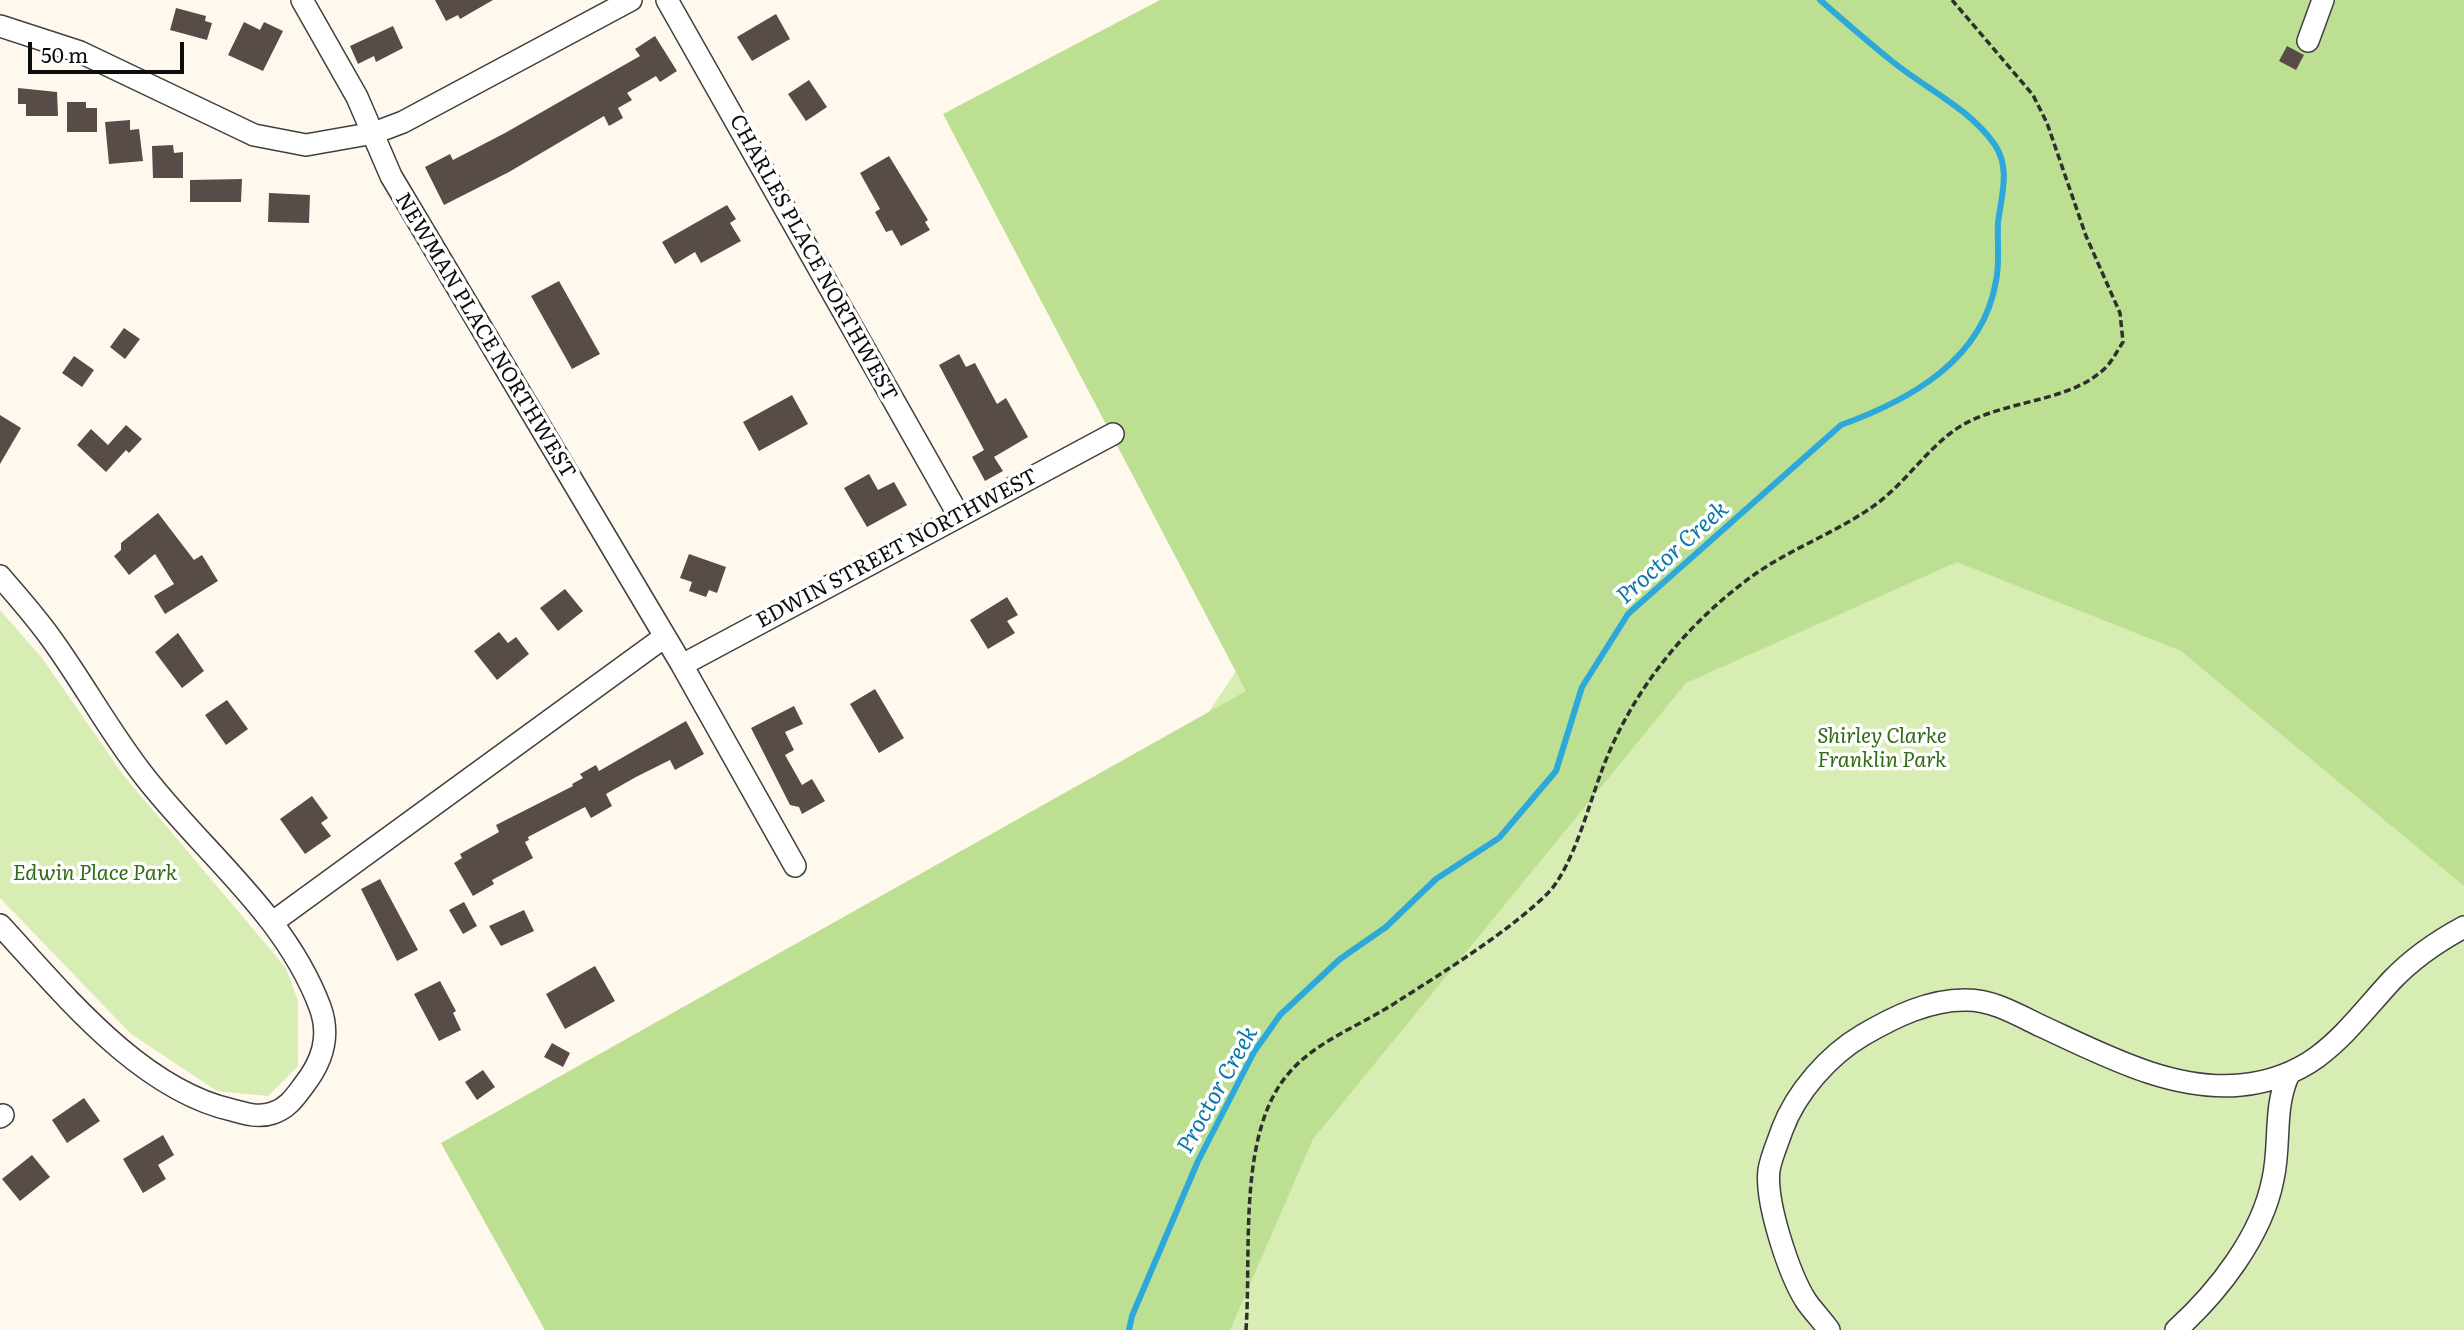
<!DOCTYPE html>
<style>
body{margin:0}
#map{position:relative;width:2464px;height:1330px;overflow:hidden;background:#fff9ed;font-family:Literata,serif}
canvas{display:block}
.scale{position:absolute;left:28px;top:42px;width:156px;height:32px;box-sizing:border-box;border:4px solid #0d0d0d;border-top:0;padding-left:9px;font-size:21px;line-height:24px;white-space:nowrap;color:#0d0d0d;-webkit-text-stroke:5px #fff;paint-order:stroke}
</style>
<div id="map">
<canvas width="2464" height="1330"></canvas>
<div class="scale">50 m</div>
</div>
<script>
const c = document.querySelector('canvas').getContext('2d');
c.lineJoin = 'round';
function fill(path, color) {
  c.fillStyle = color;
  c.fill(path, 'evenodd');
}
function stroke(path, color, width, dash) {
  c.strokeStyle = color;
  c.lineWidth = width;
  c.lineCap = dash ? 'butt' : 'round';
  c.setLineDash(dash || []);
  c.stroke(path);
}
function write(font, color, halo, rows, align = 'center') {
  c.font = font + ' Literata,serif';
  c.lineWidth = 7;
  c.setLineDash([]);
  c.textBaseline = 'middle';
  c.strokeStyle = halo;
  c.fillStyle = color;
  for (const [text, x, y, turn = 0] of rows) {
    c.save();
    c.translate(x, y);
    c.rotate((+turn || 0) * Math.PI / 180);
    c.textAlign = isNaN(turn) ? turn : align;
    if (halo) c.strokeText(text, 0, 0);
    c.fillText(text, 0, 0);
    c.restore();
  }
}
const green = new Path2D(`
 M1682,0L2464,76V1330H545L441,1143L514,1130L941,1115Z
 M0,610L42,658L124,776L286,968L298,1001V1066L268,1096L217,1091L131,1034L0,898Z`);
const forest = new Path2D(`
 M1160,0H2464V886L2181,651L1957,562L1686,683L1313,1139L1230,1330H545L441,1143L1246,691L943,114Z`);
const stream = new Path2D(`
 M1129,1330L1132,1316L1198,1161L1254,1052L1280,1015L1340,959L1386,927L1436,879L1499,838L1556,771L1582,687L1628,614L1841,425C1910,400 1983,360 1996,281C2000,263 1997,242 1998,223C2001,197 2011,169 1995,145C1969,108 1928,90 1893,62C1868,42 1844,21 1820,0`);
const building = new Path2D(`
 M435,0H493L460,19L458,15L446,21Z
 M176,8L206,16L205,21L212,23L207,40L170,30Z
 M776,14L790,39L752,61L737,37Z
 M244,22L260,30L264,22L283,31L263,71L228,55Z
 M393,26L403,48L376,62L374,56L358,64L350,46Z
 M655,36L677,71L660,82L656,76L627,93L632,100L618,108L623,118L609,126L604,116L509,172L444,205L425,167L450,154L453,160L505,133L640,56L635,49Z
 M2287,46L2304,55L2296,70L2279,61Z
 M809,80L827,107L806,121L788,94Z
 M18,88L57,92L58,116H26V104H18Z
 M67,102H86V108H97V132H67Z
 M130,120V130L139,129L143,161L109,164L105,122Z
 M173,145L174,153L183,152V178H153L152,146Z
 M889,156L928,220L925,222L930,230L901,246L892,230L886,232L875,212L880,209L860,173Z
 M242,179L241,202H190V180Z
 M269,193L310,195L309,223L268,222Z
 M727,205L736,219L730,223L741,241L701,263L695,252L675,264L662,242Z
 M559,281L600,354L572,369L531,296Z
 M124,328L140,339L125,359L110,347Z
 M959,354L966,367L975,363L997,404L1006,398L1028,437L994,457L1003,471L985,481L972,457L984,450L939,365Z
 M74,356L94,370L82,387L62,373Z
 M792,395L808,424L759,451L743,422Z
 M0,415L21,428L0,464Z
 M126,425L142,439L129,453L126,450L106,472L77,445L91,429L108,445Z
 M869,474L878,490L894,482L907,505L867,527L844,488Z
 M158,513L194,560L202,555L218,581L165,614L154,596L174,584L155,554L129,575L114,556L121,550V543Z
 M689,554L726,567L717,593L709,590L706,597L689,591L692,582L680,578Z
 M565,589L583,611L558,631L540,608Z
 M1007,597L1018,615L1007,621L1015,633L988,649L970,620Z
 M499,632L508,643L516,637L529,654L497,680L474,651Z
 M178,633L204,671L182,688L155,652Z
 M875,689L904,738L879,753L850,704Z
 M227,700L248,729L226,745L205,715Z
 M794,706L803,724L785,732L794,750L785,755L802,785L812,779L825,801L802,814L799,807L790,805L751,728Z
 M686,721L704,754L675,770L670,760L636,777L606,794L612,806L591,818L585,807L528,837L529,840L525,842L533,858L492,880L494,884L473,896L454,863L462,858L460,854L499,832L496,825L573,786L572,784L583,778L580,774L596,765L599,771Z
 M312,796L328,818L321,823L331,836L305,854L280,819Z
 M380,879L418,950L397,961L361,889Z
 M464,902L477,926L463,934L449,910Z
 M524,910L534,931L501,946L489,926Z
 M595,966L615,1001L565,1029L546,994Z
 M440,981L456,1011L453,1013L461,1030L439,1041L414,994Z
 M552,1043L570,1053L563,1067L544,1057Z
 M483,1070L495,1087L477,1100L465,1082Z
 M84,1098L100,1121L67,1143L52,1120Z
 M163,1135L174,1155L158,1165L166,1179L143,1193L123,1159Z
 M32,1155L50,1177L20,1201L2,1179Z`);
const path = new Path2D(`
 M1246,1330C1251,1257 1240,1156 1275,1093C1302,1044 1355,1030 1398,1001C1444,972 1511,930 1548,893C1573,867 1589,804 1602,770C1632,690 1688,621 1758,572C1795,547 1839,531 1875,505C1904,484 1924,453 1952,432C1994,400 2063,405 2102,371C2111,364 2117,351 2123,342L2120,313L2086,236L2047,123L2033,95L1952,0`);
const minor = new Path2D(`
 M302,0L357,97L391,176L682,665L795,866
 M667,0L959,516
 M0,26L80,52L254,135L306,145L374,133L403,122L631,0
 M2308,41L2323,0
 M0,576C17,596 35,616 50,637C83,682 110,733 145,777C204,853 285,914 320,1007C331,1037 322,1062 304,1085C295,1097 288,1108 273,1113C259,1118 246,1114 232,1110C139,1089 62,992 0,925
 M682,665L1113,434
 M273,922L663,638
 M0,1117L3,1115
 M1829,1330C1822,1320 1813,1311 1806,1301C1789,1274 1765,1202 1769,1170C1771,1157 1778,1142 1782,1130C1796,1092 1829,1055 1863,1035C1894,1017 1930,999 1967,1000C1993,1000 2018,1015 2041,1026C2102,1054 2172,1092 2241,1085C2318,1077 2345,1031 2392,980C2413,958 2438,941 2464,927
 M2176,1330C2218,1292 2262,1236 2273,1179C2281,1144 2273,1107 2289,1074`);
const streetNames = [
 ["CHARLES PLACE NORTHWEST",813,258,61],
 ["NEWMAN PLACE NORTHWEST",485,336,59],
 ["EDWIN STREET NORTHWEST",897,549,-28]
];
const parkNames = [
 ["Shirley Clarke",1882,737],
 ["Franklin Park",1882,761],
 ["Edwin Place Park",95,874]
];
const waterNames = [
 ["Proctor Creek",1673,553,-42],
 ["Proctor Creek",1218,1090,-61]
];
fill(green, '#d8edb3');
fill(forest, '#bddf91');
stroke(stream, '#2da8da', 6);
fill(building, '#574c48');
stroke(minor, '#404040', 24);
stroke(path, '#2f2f2f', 3.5, [7, 3.5]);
stroke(minor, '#fff', 21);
write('21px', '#0d0d0d', '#fff', streetNames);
write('italic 21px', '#326b17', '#fff', parkNames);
write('italic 23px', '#0b77aa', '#fff', waterNames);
</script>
